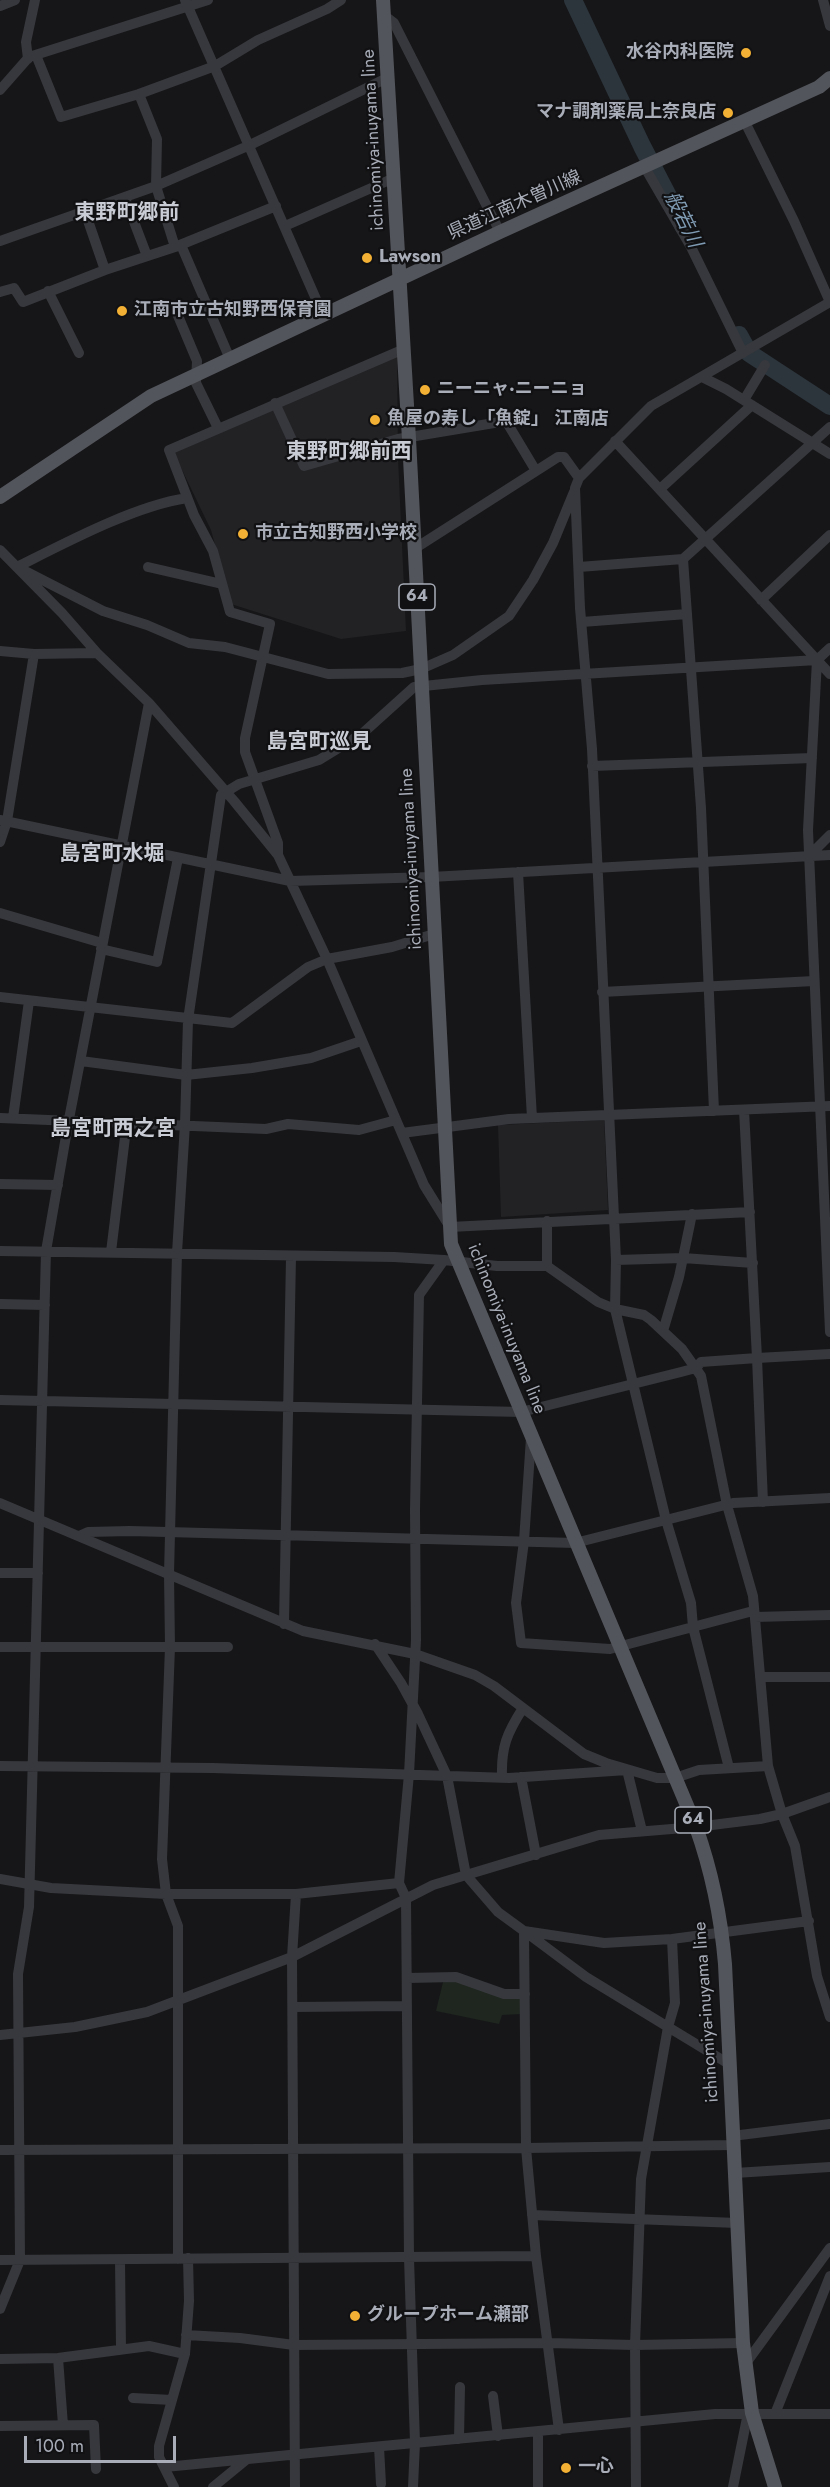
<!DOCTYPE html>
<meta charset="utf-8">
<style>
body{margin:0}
#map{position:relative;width:830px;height:2487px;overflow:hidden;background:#161618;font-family:Jost,sans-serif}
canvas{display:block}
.scale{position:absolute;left:24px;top:2436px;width:152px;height:27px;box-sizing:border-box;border:3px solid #a8adb8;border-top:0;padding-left:8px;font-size:18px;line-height:21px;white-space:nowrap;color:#a8adb8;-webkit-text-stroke:4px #111113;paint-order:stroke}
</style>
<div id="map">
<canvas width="830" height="2487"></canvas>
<div class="scale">100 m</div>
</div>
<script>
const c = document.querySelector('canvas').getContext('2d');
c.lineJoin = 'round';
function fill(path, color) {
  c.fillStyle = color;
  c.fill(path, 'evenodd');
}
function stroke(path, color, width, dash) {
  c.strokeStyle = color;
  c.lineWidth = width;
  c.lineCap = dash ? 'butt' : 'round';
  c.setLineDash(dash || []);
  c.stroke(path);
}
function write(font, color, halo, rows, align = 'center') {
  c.font = font + ' Jost,"Noto Sans JP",sans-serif';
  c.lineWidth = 4.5;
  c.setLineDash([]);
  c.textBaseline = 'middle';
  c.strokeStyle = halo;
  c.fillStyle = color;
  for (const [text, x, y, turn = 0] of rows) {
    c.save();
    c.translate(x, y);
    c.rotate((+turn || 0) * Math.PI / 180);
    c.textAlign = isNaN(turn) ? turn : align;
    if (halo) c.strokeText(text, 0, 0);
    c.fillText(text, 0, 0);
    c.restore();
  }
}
const built = new Path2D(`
 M397,356L398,458L406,631L341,639L231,604L211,530L172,449Z
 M604,1120L608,1210L501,1217L498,1125Z`);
const green = new Path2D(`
 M444,1978L522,1998V2014L502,2015L499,2024L436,2011Z`);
const river = new Path2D(`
 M573,0L642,146L684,227
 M739,335L749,353L830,406`);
const minor = new Path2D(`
 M185,0L323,315
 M823,0L830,26
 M0,6L15,0
 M385,16L394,23L500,232
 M36,55L61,117L139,94L215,66L258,40L327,9L341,0
 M28,59L26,42L35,0
 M0,90L29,57L208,0
 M139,94L157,139L156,186L175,247
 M744,120L794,221L830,302
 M644,166L691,247L743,353
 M125,198L147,256
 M85,212L105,270
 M285,226L394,178
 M0,241L156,186L250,145L387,78
 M181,245L230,359
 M48,291L79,353
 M0,292L14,288L23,302L105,270L175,247L276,206
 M176,311L197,361L196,383L218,428
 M702,377L726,389L830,454
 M744,400L765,365
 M275,403L304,466L398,439L506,421L536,471
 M615,441L830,674
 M660,489L752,405
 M414,549L558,457H564L579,478
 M0,550L62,613L97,653L149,703L234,801L278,855L327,959L424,1185L450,1227L750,1212
 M17,567C65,543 134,506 187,498
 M148,567L222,584
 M579,567L683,559
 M23,570L103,611L147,625L189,643L225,647L328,674L402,673L421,669L453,655L509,616L533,580L553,543L574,492
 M761,600L830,535
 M582,622L687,614
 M830,648L817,660L808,830L830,1332
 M0,651L34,654L97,653
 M592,766L812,758
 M0,820L290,881L431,877L830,855
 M0,842L7,821L34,654
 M278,855V843L245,752V738L270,624L230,612L213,551L194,515L169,450L404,349
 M809,856L830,835
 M518,872L532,1118
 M0,913L102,943
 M101,949L157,962L178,858
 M602,992L814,981
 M0,997L232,1023L308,967L327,959L392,947L434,934
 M81,1061L186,1075L252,1068L311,1058L361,1041
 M744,1110L757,1358L830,1354
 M714,1111L701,808L683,559L830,427
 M0,1118L266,1129L288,1124L359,1130L396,1120
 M13,1118L29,1001
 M402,1133L509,1119L830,1106
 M0,1184L58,1185
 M547,1221V1266
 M0,1251L394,1257L444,1260L497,1266H547L598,1302L615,1309L644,1315L651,1320L682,1349L701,1376L727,1505L753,1596L768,1766L782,1814L795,1846L817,1976L830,2017
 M111,1252L127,1121
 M616,1260L683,1258L753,1263
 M0,1304L45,1305
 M663,1331L679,1277L692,1214
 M0,1400L521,1412L681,1372L696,1368L701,1362L757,1358L763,1502
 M531,1438L524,1541L516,1603L521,1643L610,1649L753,1611
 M0,1503L303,1631L415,1654L475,1675L494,1686L584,1754L606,1763L657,1778H675L699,1770L768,1766
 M79,1536L88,1532L130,1531L575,1543L733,1503L830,1498
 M0,1573H38
 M755,1617L830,1615
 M284,1624L291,1257
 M375,1644L401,1683L418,1714L447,1776L466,1875L498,1912L524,1931L604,1943L672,1939L809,1921
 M0,1647H228
 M760,1677H830
 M0,1766L213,1768L509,1778L627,1770L642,1831
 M729,1768L693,1627L691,1603L666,1520L615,1309L616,1260L592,749L580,608L575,488L579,478L651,406L830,302
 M502,1777C501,1747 507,1733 523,1708
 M521,1777L536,1855
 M0,1879L51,1888L166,1894H296L399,1883L406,1898L409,2258L415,2443L413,2487
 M399,1883L409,1774L416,1640L415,1510L419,1295L444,1260
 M524,1931L526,2148L536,2256L559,2430
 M527,1933L586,1977L668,2027L675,2003L672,1939
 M407,1978L456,1977L504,1994H525
 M293,2007L406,2006
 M0,2035L75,2027L147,2012L292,1957L433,1885L599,1835L696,1827L760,1819L782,1814L830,1797
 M732,2136L830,2124
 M0,2150L526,2148L733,2145
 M735,2173L830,2167
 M532,2215L737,2223
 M178,2259V1926L166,1894L162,1859L170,1647L169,1574L177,1253L185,1124L188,1020L221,795L239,784L319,760L363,733L414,687L482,680L817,660
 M0,2260L536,2256
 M120,2260L121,2349
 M0,2309L20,2260L18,1974L29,1907L46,1251L69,1119L149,703
 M186,2335L240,2338L294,2345L548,2343L635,2345L743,2343
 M58,2358L63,2425
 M0,2359L58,2358L149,2346L185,2354
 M746,2363L830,2248
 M493,2396L498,2436
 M133,2398L172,2400
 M775,2414L830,2276
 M0,2426L94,2425L96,2469
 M459,2439L460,2387
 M379,2447L381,2484
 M165,2467L715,2414H830
 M174,2487L159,2457V2446L185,2354L189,2301L188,2258
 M213,2487L246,2460
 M295,2487L292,1957L296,1894
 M538,2487V2433
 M636,2487L635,2345L641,2179L668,2027L729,2064
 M733,2487L748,2413`);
const major = new Path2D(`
 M383,0L409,439L451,1244L696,1827C712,1872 721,1917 725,1964L743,2343L752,2413L775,2487
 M0,497L151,396L500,232L819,87L830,78`);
const markers = [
 [746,53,6,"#f2b134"],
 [728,113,6,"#f2b134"],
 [367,258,6,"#f2b134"],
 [122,311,6,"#f2b134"],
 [425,390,6,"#f2b134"],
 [375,420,6,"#f2b134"],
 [243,534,6,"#f2b134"],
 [355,2316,6,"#f2b134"],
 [566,2468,6,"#f2b134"]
];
const shields = [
 [417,597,36],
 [693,1820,36]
];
const shieldNames = [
 ["64",417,597],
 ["64",693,1820]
];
const poiNames = [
 ["水谷内科医院",734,53,"right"],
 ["マナ調剤薬局上奈良店",716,113,"right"],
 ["Lawson",379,258],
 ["江南市立古知野西保育園",134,311],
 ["ニーニャ·ニーニョ",437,390],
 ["魚屋の寿し「魚錠」 江南店",387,420],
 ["市立古知野西小学校",255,534],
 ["グループホーム瀬部",367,2316],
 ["一心",578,2468]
];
const streetNames = [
 ["ichinomiya-inuyama line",374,140,-93],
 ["県道江南木曽川線",515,206,-24],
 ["ichinomiya-inuyama line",412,859,-93],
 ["ichinomiya-inuyama line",506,1329,68],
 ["ichinomiya-inuyama line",707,2012,-94]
];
const waterNames = [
 ["般若川",682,220,64]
];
const quarterNames = [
 ["東野町郷前",127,214],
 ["東野町郷前西",349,453],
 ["島宮町巡見",319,743],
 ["島宮町水堀",112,855],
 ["島宮町西之宮",113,1130]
];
fill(built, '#222225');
fill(green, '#1e261f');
stroke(river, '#2c353c', 18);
stroke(minor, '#37383d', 10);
stroke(major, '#53555c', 14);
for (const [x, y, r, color] of markers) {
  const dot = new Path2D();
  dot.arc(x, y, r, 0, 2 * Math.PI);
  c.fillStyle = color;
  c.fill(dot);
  stroke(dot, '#111113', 2);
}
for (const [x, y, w] of shields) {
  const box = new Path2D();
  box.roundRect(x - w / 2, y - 13, w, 26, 4.5);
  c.fillStyle = '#111113';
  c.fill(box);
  stroke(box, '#a8adb8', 1.5);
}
write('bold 16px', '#a8adb8', null, shieldNames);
write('bold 18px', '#a8adb8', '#111113', poiNames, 'left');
write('18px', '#a8adb8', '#111113', streetNames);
write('italic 20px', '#7f9bb3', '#111113', waterNames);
write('bold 21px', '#c9ccd4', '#111113', quarterNames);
</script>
